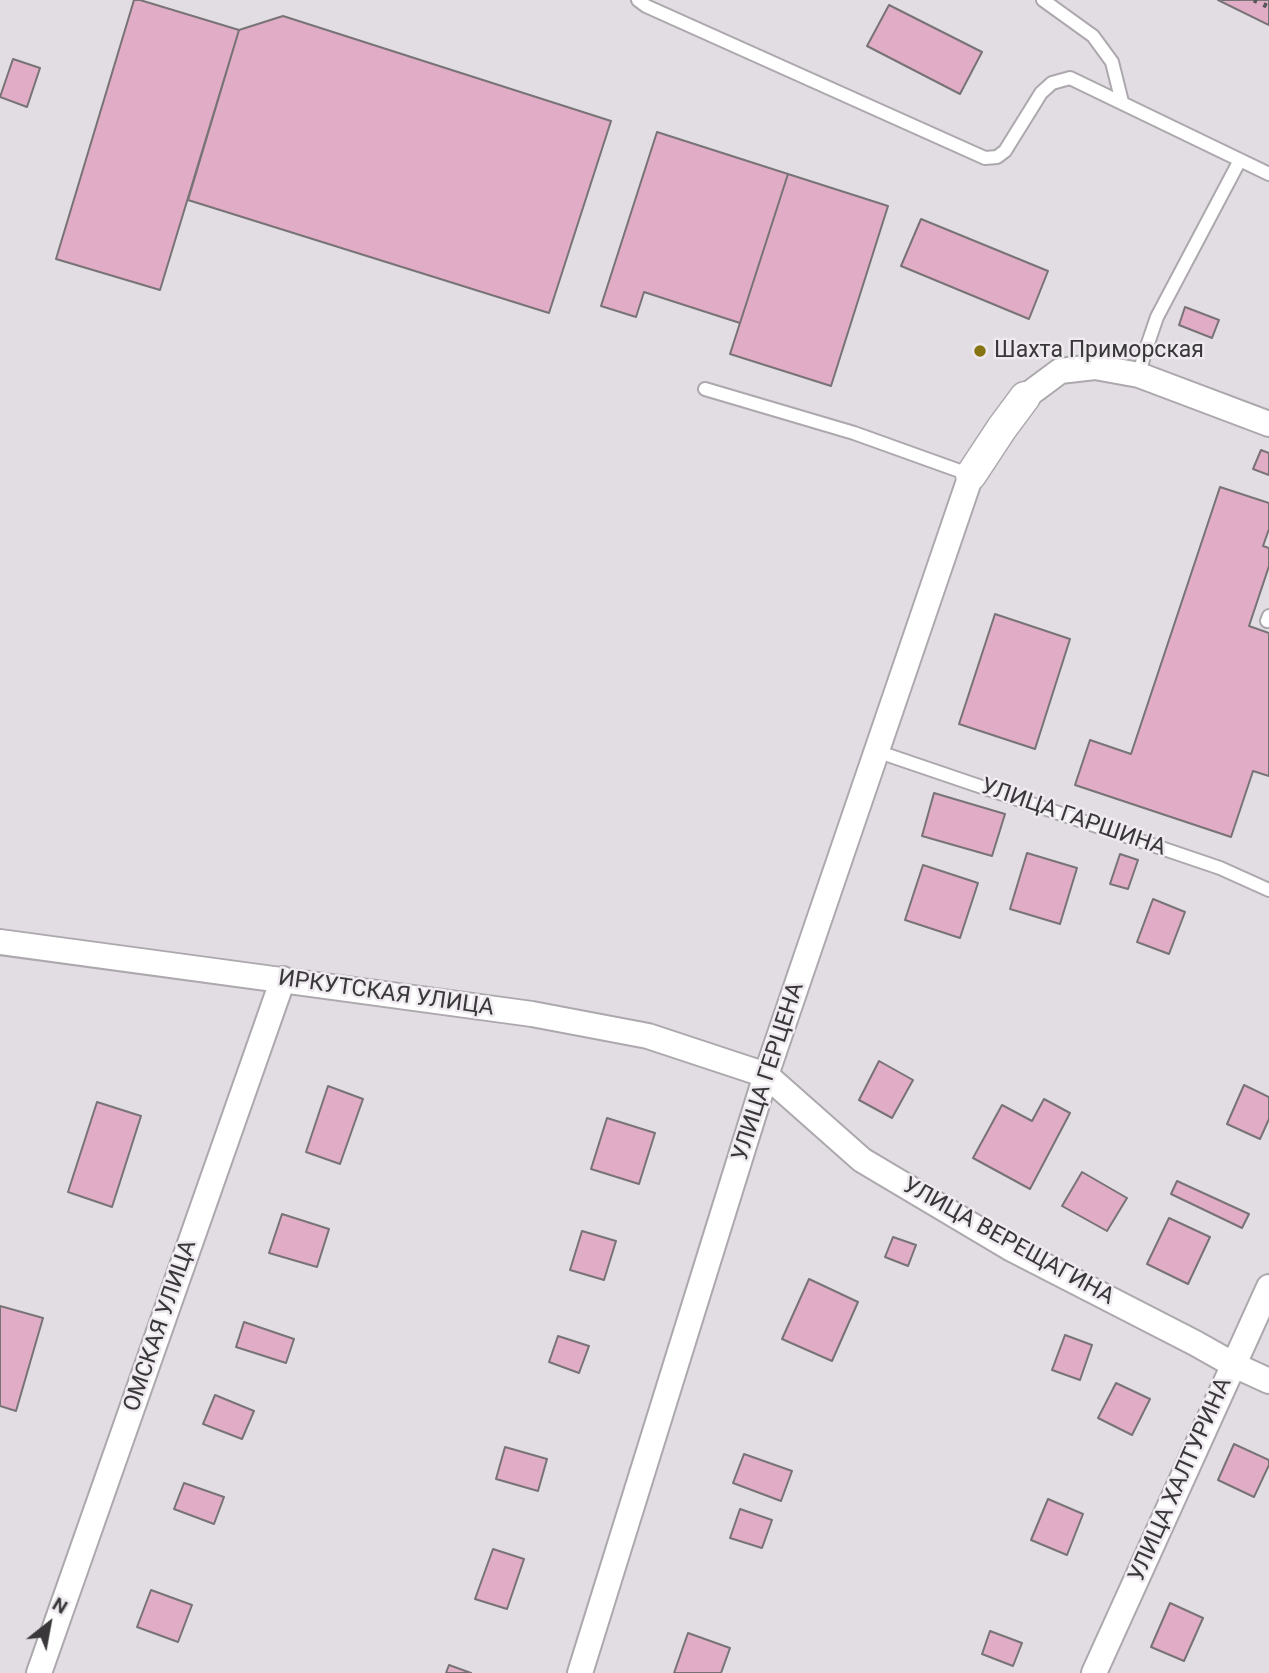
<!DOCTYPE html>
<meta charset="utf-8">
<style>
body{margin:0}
#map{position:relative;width:1269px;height:1673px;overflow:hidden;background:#e1dde2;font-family:Roboto,sans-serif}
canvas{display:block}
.north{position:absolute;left:14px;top:1589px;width:70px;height:70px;-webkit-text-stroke:5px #eeeaef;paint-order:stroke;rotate:31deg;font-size:19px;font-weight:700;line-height:28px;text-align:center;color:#393739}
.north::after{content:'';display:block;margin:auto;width:24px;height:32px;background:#393739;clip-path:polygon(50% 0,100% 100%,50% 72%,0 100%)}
</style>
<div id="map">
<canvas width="1269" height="1673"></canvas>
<div class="north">N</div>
</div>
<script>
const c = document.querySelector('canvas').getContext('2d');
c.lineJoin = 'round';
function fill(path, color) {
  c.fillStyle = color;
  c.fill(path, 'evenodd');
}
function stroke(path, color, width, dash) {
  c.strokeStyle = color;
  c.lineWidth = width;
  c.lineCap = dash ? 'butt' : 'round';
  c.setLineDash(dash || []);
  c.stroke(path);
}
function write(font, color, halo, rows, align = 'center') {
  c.font = font + ' Roboto,sans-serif';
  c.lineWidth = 5;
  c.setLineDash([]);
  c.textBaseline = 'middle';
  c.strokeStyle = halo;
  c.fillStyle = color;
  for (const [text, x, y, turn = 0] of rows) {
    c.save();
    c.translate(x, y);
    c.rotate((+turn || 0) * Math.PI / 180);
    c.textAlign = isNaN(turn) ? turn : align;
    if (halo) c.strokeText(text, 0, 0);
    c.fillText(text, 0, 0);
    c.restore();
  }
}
const building = new Path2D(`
 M134,0H140L239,30L160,290L56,259Z
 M1218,0H1269V25Z
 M889,5L982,52L960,94L867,46Z
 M283,16L611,121L549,313L188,200L239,30Z
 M13,59L40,68L27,107L0,97Z
 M657,132L788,174L740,323L644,292L636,317L601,306Z
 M788,174L888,206L831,386L730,354Z
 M921,219L1048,271L1029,319L901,266Z
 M1185,307L1219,320L1212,338L1179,325Z
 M1261,450L1269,453V475L1253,469Z
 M1220,487L1269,503V529L1263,546L1269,548V566L1249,626L1269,633V776L1253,771L1231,837L1075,785L1090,740L1131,754Z
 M995,614L1070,639L1035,749L959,724Z
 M934,793L1005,814L992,856L922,836Z
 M1027,853L1077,868L1060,924L1010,909Z
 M1120,854L1138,860L1128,889L1110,884Z
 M923,865L978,883L960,938L905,920Z
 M1153,899L1185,912L1169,954L1137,942Z
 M879,1061L913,1080L892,1118L859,1100Z
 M1244,1085L1269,1097V1119L1260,1139L1227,1124Z
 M328,1086L363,1099L340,1164L306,1152Z
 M1044,1099L1070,1113L1030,1189L973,1158L1002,1105L1032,1121Z
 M97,1102L141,1116L112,1207L68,1192Z
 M607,1118L655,1133L639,1184L591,1169Z
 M1082,1172L1127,1198L1107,1231L1062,1206Z
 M1177,1181L1249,1214L1242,1228L1171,1194Z
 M282,1214L329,1229L317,1267L269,1253Z
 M1169,1218L1210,1237L1188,1284L1147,1264Z
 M582,1231L616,1241L604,1280L570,1270Z
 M893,1237L916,1245L908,1266L885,1257Z
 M809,1279L858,1302L832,1361L782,1339Z
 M0,1306L43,1318L16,1411L0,1406Z
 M244,1322L294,1339L286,1363L236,1347Z
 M1065,1335L1092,1345L1080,1380L1052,1370Z
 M558,1336L589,1346L579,1373L549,1362Z
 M1116,1383L1150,1399L1132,1435L1098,1418Z
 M215,1395L254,1411L242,1439L203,1424Z
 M1234,1444L1269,1460V1465L1254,1497L1218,1480Z
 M505,1447L547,1459L538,1491L496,1479Z
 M744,1454L792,1471L781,1501L733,1483Z
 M184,1483L224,1497L214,1524L174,1509Z
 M1048,1499L1083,1514L1067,1555L1031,1540Z
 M740,1509L772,1520L762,1548L730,1538Z
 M493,1549L524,1559L507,1609L475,1599Z
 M151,1590L192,1605L178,1642L137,1627Z
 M1170,1603L1203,1618L1184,1661L1151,1647Z
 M990,1631L1022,1643L1013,1666L982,1654Z
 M688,1633L730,1648L721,1673H674Z
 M449,1665L471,1673H446Z`);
const service = new Path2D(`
 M638,0L646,6L985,158L997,157L1005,151L1041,93L1052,83L1070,78L1240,160
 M1043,0L1093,36L1112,62L1122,102
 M1139,375L1144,355L1157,317L1240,160L1269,174
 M705,389L854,433L971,475
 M1267,621L1269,616
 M876,751L1220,868L1269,890`);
const minor = new Path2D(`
 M1025,397L1060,371L1095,367L1139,375L1269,424
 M0,942L532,1014L648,1036L766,1075L862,1160L1010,1248L1195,1343L1234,1365L1269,1381
 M39,1673L283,979
 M580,1673L766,1075L971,475
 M1094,1673L1269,1287`);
const tertiary = new Path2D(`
 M971,475L1002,428L1025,397`);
const rail = new Path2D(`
 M1254,0L1269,7`);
const markers = [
 [980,351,7,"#857314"]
];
const poiNames = [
 ["Шахта Приморская",994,351]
];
const streetNames = [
 ["УЛИЦА ГАРШИНА",1073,818,19],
 ["ИРКУТСКАЯ УЛИЦА",386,994,8],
 ["УЛИЦА ГЕРЦЕНА",769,1072,-72],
 ["УЛИЦА ВЕРЕЩАГИНА",1008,1242,29],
 ["ОМСКАЯ УЛИЦА",161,1326,-71],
 ["УЛИЦА ХАЛТУРИНА",1181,1480,-66]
];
fill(building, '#e1adc6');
stroke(building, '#787375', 2);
stroke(service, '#aca8ad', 16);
stroke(minor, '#aca8ad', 28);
stroke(tertiary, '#aca8ad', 33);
stroke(service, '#fff', 12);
stroke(minor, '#fff', 24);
stroke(tertiary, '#fff', 30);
stroke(rail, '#595659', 5, [3.5, 7]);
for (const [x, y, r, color] of markers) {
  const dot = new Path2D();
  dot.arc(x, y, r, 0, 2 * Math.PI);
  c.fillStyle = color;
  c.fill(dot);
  stroke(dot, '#eeeaef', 2.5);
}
write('23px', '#393739', '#eeeaef', poiNames, 'left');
write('23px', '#393739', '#eeeaef', streetNames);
</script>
